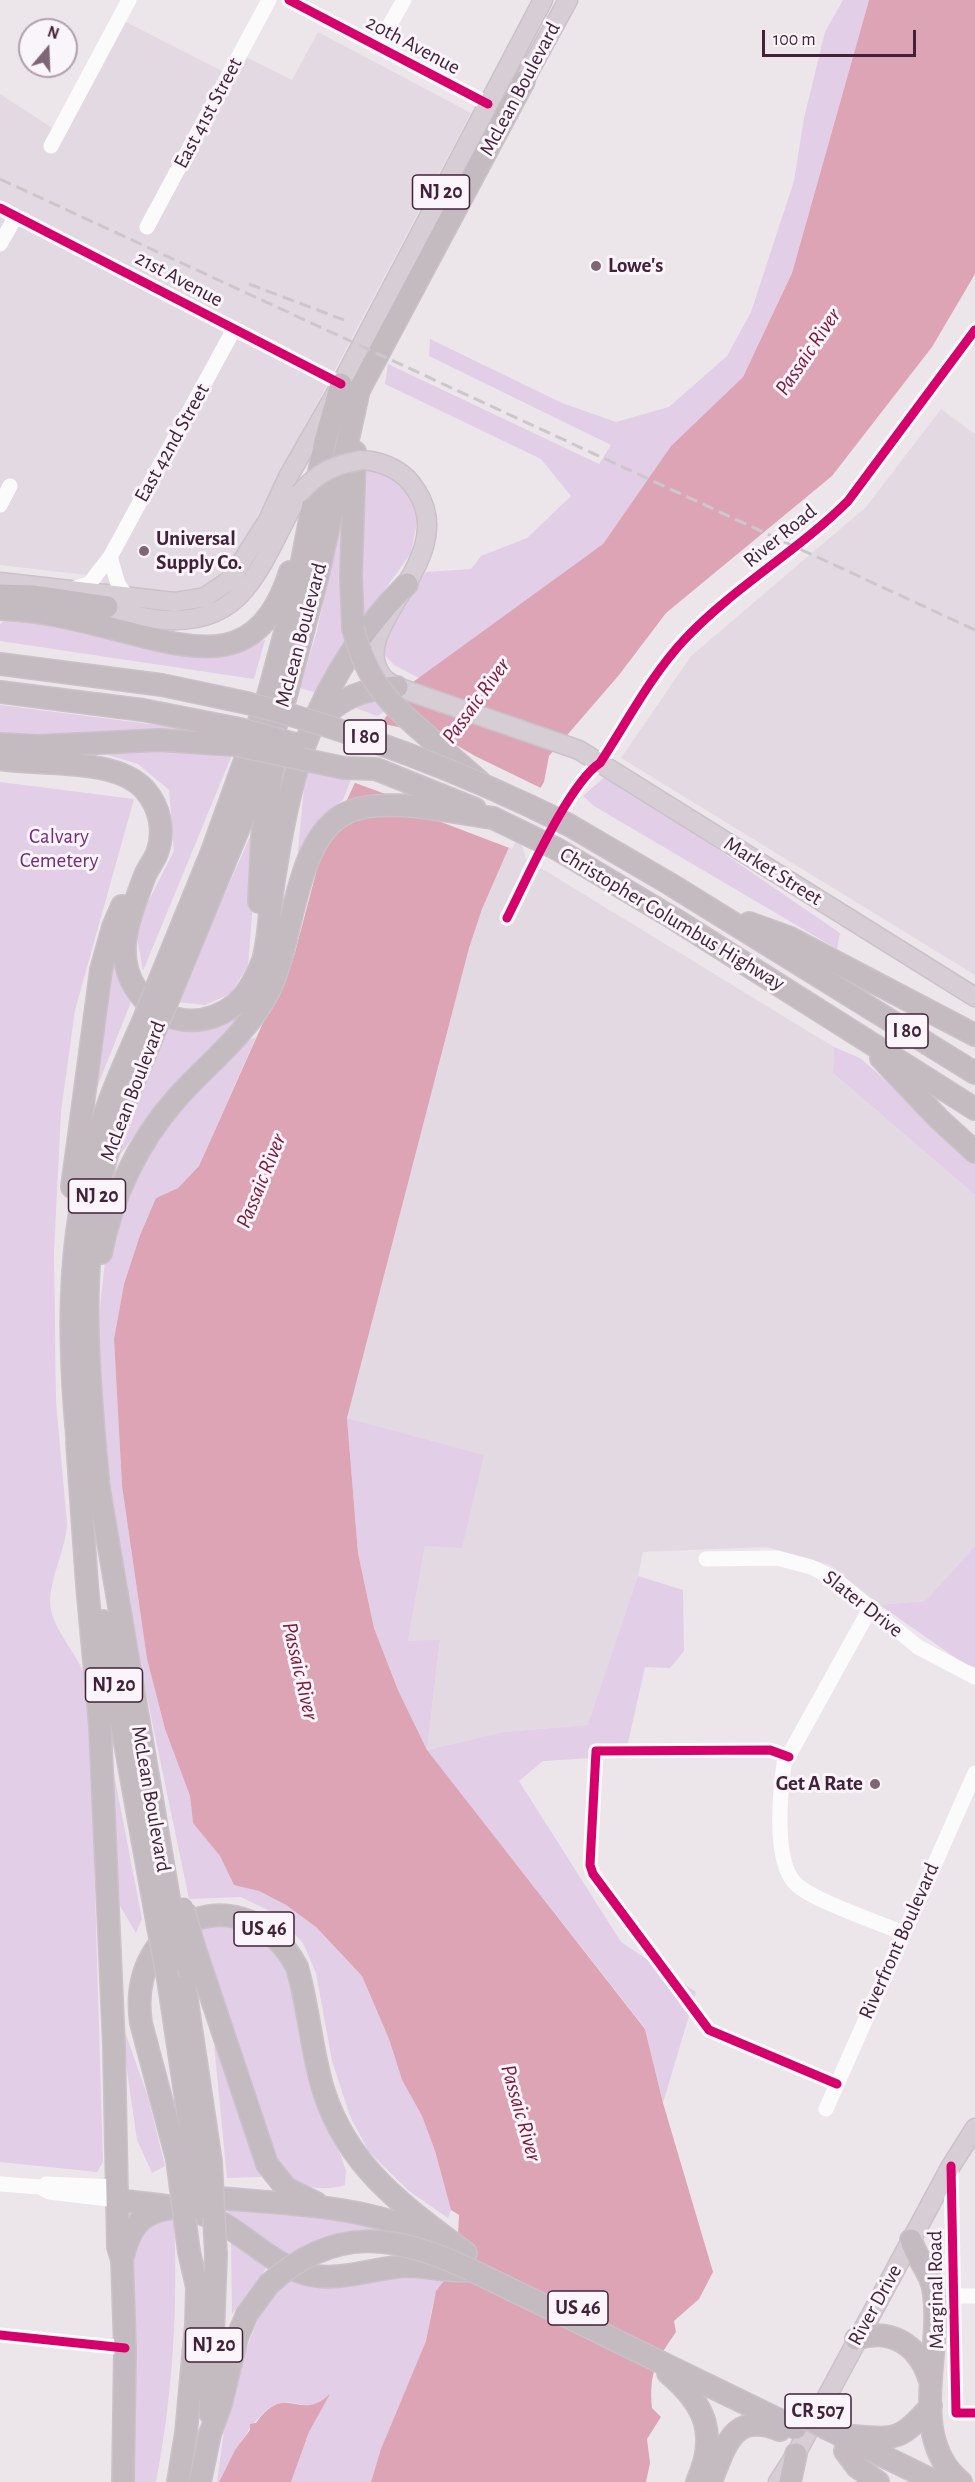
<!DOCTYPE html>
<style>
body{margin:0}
#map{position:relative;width:975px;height:2482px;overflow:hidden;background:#ece6eb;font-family:"Alegreya Sans",sans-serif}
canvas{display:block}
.north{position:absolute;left:18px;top:18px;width:60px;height:60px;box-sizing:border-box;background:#faf5fa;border:2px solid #b0a0ad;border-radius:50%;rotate:19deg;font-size:16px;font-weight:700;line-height:24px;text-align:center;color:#422139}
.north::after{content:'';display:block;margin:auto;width:21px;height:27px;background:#7e6677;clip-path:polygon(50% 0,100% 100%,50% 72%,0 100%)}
.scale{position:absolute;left:762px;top:30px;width:154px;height:27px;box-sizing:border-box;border:3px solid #422139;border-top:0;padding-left:8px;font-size:18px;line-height:21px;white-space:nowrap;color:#422139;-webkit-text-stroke:4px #faf5fa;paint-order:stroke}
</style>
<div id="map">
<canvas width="975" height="2482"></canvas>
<div class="north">N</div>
<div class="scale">100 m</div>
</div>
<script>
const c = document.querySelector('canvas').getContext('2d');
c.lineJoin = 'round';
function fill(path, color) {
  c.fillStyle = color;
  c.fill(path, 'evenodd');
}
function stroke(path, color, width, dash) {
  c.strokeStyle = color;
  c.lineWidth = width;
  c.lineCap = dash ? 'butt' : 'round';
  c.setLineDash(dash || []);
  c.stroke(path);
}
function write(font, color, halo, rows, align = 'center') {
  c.font = font + ' "Alegreya Sans",sans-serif';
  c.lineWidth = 6;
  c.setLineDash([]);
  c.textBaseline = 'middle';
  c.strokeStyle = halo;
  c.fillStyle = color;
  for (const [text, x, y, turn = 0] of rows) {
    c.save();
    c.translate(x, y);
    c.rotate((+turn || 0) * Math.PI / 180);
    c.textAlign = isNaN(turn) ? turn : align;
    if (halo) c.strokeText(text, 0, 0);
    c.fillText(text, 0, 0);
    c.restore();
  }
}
const built = new Path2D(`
 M120,19L230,75L242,55L292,80L318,32L471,113L222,583L154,599L109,587L95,576L0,565V94L60,133Z
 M941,409L975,434V975L621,758L691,656L866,507Z
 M517,829L526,859L834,1047L833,1073L975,1195V1546L925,1601L880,1605L830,1565L767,1547L643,1552L638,1576L589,1725L503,1732L427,1750L440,1641H408L425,1546L462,1547L483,1455L347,1418L469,948L482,909Z`);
const green = new Path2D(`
 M843,0H869L792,273L743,377L671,446L603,544L419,678L394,665L382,652L388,625L426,572L471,569L481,556L527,538L571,496L541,459L385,384L388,364L599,464L611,445L429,356L430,339L562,403L616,422L669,407L727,356L751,312L794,181L804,118L825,32Z
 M358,464L380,468L410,488L418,517L411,553L361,623Z
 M343,507L347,644L317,693L300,688L317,631Z
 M40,620L220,655L265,640L254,679L0,641V624L4,621Z
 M368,682L390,708L377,716L348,705Z
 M0,705L181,728L180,733L47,738L0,734Z
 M175,745L234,750L143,971L135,927L174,851L169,790L138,764L96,751Z
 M306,767L352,777L343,800L322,816L297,861Z
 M608,774L840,933L837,949L594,806L583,796Z
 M0,782L134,799L75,1010L61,1112L54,1251L56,1402L67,1523C66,1552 46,1584 51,1610C56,1635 82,1657 89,1689L103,2162L97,2172L0,2162Z
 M260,814L248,966L230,994L205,1005L177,1002Z
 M110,958L133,997L94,1095Z
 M253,1003L174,1084L119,1156L168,1022Z
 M256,1037L199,1166L178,1188L156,1198L140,1235L124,1284L114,1339L122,1486L147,1659L165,1729L190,1796L193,1823L220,1856L234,1884L259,1891L286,1905L316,1927L362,1976L389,2039L402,2080L422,2116L435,2151L451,2210L448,2218L409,2191L369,2152L350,2116L332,2061L316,1973L303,1943L274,1913L241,1897L189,1899L132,1625L113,1516L97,1335L106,1252L155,1132L238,1045Z
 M834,1047L860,1058L975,1157V1195L833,1073Z
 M347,1418L484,1455L462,1548L425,1546L408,1641L440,1640L427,1750L503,1732L588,1725L638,1576L683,1590L684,1651L670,1668L645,1667L625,1756L543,1761L519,1781L621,1942L696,1992L663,2103L645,2028L427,1750L398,1690L374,1628L358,1553Z
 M975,1546V1667L963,1663L880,1605L925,1601Z
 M107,1738L142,1919L136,1933L120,1906Z
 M246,1924L277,1946L296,1994L318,2090L346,2171L345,2185C319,2193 296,2186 277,2168L215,1987L219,1985L200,1926Z
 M119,2015L148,2097L165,2166L152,2173L137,2140Z
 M214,2044L234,2090L261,2177L227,2178Z
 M227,2209L365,2221L417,2237C361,2228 335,2230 284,2256L228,2219Z
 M174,2217C178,2308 173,2392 156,2482H132L131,2245L150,2222Z
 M231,2241L267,2267L232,2314Z
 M399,2274H439L443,2282C429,2300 432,2323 425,2344C407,2390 385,2434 371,2482H291L309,2432L328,2397C308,2415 300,2399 280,2403C257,2407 229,2461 219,2482H217L229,2395L261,2311L283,2278Z`);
const water = new Path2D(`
 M869,0H975V274L932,347L832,476L666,613L619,675L549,756L544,782L517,829L482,909L469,948L347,1418L358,1553L374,1628L398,1690L427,1750L645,2029L663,2103L713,2272L699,2299L674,2321L676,2332C656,2361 649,2372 652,2408L661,2417L647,2439L650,2463L646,2482H371L381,2449L426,2341L436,2291L443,2282L458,2234L459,2215L451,2210L435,2151L422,2116L402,2080L389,2039L362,1976L316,1927L286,1905L259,1891L234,1885L220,1856L193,1823L190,1796L165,1729L147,1659L122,1486L114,1339L124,1284L140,1235L156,1198L178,1188L199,1166L262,1025L280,990L294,956L320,858L385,718L413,682L603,544L671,446L743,377L792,273Z
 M330,2394L309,2432L291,2482H219L235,2450L250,2430V2424L256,2423C287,2380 299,2424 330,2394Z`);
const pier = new Path2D(`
 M379,723L441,736L475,756L543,789L512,849L428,817L337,811L391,796L350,781Z`);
const minor = new Path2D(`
 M289,0L488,104
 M377,47L404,0
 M51,146L129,0
 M0,208L341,384
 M147,227L269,0
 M0,244L16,216
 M0,505L10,486
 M110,557L118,584L127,597
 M72,589L89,584L110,557L234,329
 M507,918C526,881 568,784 600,763C627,722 651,675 685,639C734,587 798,551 848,501L975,330
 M706,1559L777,1558L811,1567L832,1577L918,1647L975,1677
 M871,1607L784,1764C780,1794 773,1864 797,1885C815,1901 877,1922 903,1933
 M789,1757L770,1750L596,1751L590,1865L593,1874L709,2030L837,2084
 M826,2109L975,1773
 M951,2166L956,2413H975
 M0,2184L40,2187L49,2192L117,2200
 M46,2184L117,2187
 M955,2296H975
 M0,2335L125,2348`);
const major = new Path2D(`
 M524,81L568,0
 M363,460C385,462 404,471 416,490C463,560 344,627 382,676C385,681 392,684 397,687L579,750L975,997
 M0,582L175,602L205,597L230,580L268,520L288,477L341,384L543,0
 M94,602C142,622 208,635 245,589C268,561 281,524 300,493
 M778,2482L796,2454L951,2166L975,2128`);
const highway = new Path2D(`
 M0,595L33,596L107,607
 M0,609C42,610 82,621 122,631C200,651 259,668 290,572
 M353,628L351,576L355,452
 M0,664L162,685L247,703
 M0,692L143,710L240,729
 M318,723C340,697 363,689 397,687
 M417,727L479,781
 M0,744L38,746L159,740L235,745
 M0,759C41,766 116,757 145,790C160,807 165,832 157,853C154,861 147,869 144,878C131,913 112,955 137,990C146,1004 159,1014 174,1018C196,1024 218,1018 236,1004C248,993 258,975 263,960C269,940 269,915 272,894C278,852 285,809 297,769C318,698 355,636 407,584
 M376,769L475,809
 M569,825L670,884L975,1073
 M557,849L676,920L975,1109
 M259,902L262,837L273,766
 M749,923L788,937L975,1035
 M155,991L211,854L267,699L296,592L325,441L341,384
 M168,1000L250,801L286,696L318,575L359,390L524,81
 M156,1028C134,1081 109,1135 98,1192C79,1289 90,1391 99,1489L172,1916
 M881,1058L939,1119L975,1152
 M72,1187L101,970L113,927L122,906
 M101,1253C112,1197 138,1142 176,1099C207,1064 245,1036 268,993C294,943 293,846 341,816C377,793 451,813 493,818
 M77,1442L87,1585L100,1726L114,2046L118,2247L122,2260L125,2348L123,2482
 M79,1456C68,1349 65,1242 97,1138C109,1097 127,1058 144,1019
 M103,1621L158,1927
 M195,1949L267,2164L286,2188L316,2203
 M181,1960L211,2162
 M168,1979L195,2160
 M177,2159L141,2023C125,1915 248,1874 297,1967C309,2008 311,2051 324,2092C349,2169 405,2207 466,2253
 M196,2196C273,2204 358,2202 430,2236
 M117,2200C149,2204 186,2205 216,2220C246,2235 273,2265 306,2274C338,2283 375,2267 407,2266C429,2266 449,2273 471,2270L796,2428
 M911,2240C917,2260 932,2273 934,2294C942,2353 907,2438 961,2482
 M123,2256C130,2230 138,2214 167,2209
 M856,2339C891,2327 918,2345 929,2378
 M668,2373C706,2405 718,2435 697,2482
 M210,2413L216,2255
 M828,2429L936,2482
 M854,2436C898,2440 901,2439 931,2406
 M845,2451L857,2467L878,2482
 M712,2479C727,2442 734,2412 780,2430
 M178,2482L186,2433L196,2324L197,2287L189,2252
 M200,2482L210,2434L221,2404L237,2338L247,2314L269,2284
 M790,2482L796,2454`);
const rail = new Path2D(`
 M0,179L975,630
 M249,284L344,320`);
const majorBridge = new Path2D(`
 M300,493C318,472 335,464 363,460`);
const highwayBridge = new Path2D(`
 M353,628C364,673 382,697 417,727
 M247,703C360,732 465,773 569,825
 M240,729L295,744
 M235,745L344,768L376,769
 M493,818L557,849
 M144,1019L155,991
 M156,1028L168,1000
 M183,1908L195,1949
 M172,1916L181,1960
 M158,1927L168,1979
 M177,2159L189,2252
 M195,2160L198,2208
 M211,2162L216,2255
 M269,2284C335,2225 395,2234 471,2270
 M799,2414L828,2429`);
const cycleway = new Path2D(`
 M289,0L488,104
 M0,208L341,384
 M507,918C526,881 568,784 600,763C627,722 651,675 685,639C734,587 798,551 848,501L975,330
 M789,1757L770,1750L596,1751L590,1865L593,1874L709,2030L837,2084
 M951,2166L956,2413H975
 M0,2335L125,2348`);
const markers = [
 [596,266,6,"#7e6677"],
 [144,551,6,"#7e6677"],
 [875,1784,6,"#7e6677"]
];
const shields = [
 [441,192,57],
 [365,737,42],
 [907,1031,42],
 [97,1196,57],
 [114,1685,57],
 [264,1929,60],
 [578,2308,60],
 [214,2345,57],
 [818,2411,66]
];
const shieldNames = [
 ["NJ 20",441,192],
 ["I 80",365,737],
 ["I 80",907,1031],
 ["NJ 20",97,1196],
 ["NJ 20",114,1685],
 ["US 46",264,1929],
 ["US 46",578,2308],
 ["NJ 20",214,2345],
 ["CR 507",818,2411]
];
const streetNames = [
 ["20th Avenue",413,45,28],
 ["McLean Boulevard",520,89,-62],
 ["East 41st Street",208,113,-62],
 ["21st Avenue",179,279,28],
 ["East 42nd Street",172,443,-61],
 ["River Road",780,536,-39],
 ["McLean Boulevard",301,635,-75],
 ["Market Street",773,871,32],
 ["Christopher Columbus Highway",672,919,31],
 ["McLean Boulevard",133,1091,-69],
 ["Slater Drive",863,1604,38],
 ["McLean Boulevard",151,1799,80],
 ["Riverfront Boulevard",899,1941,-66],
 ["Marginal Road",936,2290,-91],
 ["River Drive",875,2305,-61]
];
const poiNames = [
 ["Lowe's",608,266],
 ["Universal",156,539],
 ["Supply Co.",156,563],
 ["Get A Rate",863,1784,"right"]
];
const parkNames = [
 ["Calvary",59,837],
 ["Cemetery",59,861]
];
const waterNames = [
 ["Passaic River",808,352,-56],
 ["Passaic River",476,701,-54],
 ["Passaic River",261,1181,-68],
 ["Passaic River",300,1671,77],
 ["Passaic River",521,2113,74]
];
fill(built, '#e3d9e3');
fill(green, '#e2cee6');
fill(water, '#dda4b6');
fill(pier, '#ece6eb');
stroke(major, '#cbc1c9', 21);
stroke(highway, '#cbc1c9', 24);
stroke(minor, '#fcfbfc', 15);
stroke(major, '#d7ced5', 18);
stroke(highway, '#c4bbc1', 21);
stroke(rail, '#cdc7cb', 3, [12, 6]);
stroke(majorBridge, '#cbc1c9', 21, []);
stroke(highwayBridge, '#cbc1c9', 24, []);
stroke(majorBridge, '#d7ced5', 18);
stroke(highwayBridge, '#c4bbc1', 21);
stroke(cycleway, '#d6006c', 9);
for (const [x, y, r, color] of markers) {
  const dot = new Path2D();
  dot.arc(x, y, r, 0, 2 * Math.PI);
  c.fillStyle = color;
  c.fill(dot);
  stroke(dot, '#faf5fa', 2);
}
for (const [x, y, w] of shields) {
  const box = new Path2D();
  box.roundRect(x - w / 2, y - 17, w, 34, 4.5);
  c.fillStyle = '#faf5fa';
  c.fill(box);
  stroke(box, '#422139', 1.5);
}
write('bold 20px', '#422139', null, shieldNames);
write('21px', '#422139', '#faf5fa', streetNames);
write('bold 21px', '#422139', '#faf5fa', poiNames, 'left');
write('21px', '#76287c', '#faf5fa', parkNames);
write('italic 22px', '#831636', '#faf5fa', waterNames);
</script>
